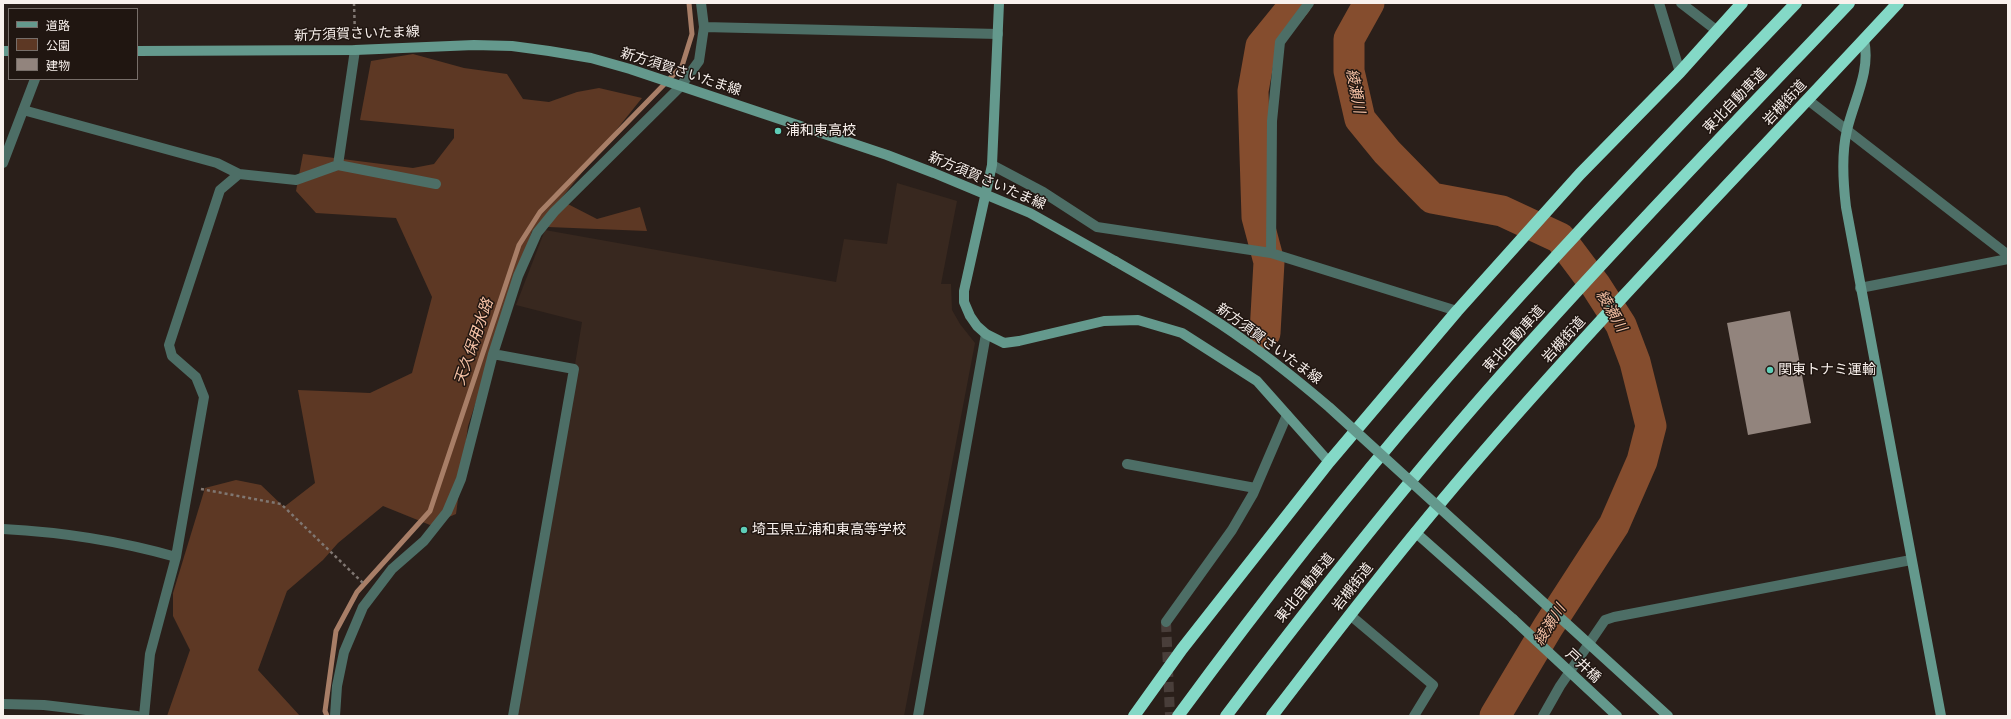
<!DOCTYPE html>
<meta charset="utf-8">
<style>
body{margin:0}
#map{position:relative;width:2011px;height:719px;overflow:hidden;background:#2a1f1a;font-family:Cabin,"Noto Sans JP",sans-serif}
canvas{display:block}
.frame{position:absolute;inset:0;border:4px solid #f9f1ed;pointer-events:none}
.legend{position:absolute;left:8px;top:8px;width:130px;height:72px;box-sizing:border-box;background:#201611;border:1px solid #776e69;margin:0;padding:5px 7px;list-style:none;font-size:12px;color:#f9f1ed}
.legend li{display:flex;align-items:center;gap:8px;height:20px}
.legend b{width:20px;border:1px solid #776e69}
</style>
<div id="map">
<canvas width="2011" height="719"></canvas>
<div class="frame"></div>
<ul class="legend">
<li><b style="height:5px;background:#64998d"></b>道路</li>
<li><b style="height:11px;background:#5d3824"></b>公園</li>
<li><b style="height:11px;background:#92847d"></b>建物</li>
</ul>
</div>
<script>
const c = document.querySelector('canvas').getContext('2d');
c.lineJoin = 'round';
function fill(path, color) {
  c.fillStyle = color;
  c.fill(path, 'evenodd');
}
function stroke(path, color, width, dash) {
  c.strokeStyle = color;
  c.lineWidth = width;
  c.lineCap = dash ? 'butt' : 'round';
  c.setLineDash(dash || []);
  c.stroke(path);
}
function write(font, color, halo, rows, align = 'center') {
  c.font = font + ' Cabin,"Noto Sans JP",sans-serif';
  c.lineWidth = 3;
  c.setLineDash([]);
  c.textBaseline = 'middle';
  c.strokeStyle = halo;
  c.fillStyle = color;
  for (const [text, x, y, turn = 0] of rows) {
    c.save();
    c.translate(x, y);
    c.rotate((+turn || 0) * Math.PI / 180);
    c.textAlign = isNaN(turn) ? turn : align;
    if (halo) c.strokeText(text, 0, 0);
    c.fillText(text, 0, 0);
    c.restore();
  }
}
const built = new Path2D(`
 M897,183L957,201L941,284H951L952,310L960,324L975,343L904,716H517L582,322L516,305L545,230L836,282L844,239L887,244Z`);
const green = new Path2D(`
 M413,54L464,68L507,74L523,99L549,102L577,92L599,88L642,98L560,200L597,219L640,207L647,231L548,227L532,231L468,426L456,514L430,525L383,506L338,543L323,560L287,591L258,670L300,716H167L190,650L173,616V593L205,488L236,480L261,485L284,507L315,483L298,390L370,393L412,373L432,297L396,218L316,213L296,191L303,154L413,168L434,164L454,138V129L360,120L371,61Z`);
const stream = new Path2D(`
 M327,716L325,711L336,631L357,592L430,511L519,245L540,212L682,66L692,34L689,3`);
const river = new Path2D(`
 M1369,3L1349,39V71L1360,119L1387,152L1432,198L1502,211L1560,238L1596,286L1621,325L1635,362L1651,426L1642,461L1614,525L1548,627L1495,716
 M1265,333L1269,262L1257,217L1253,91L1261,46L1296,3`);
const building = new Path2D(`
 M1790,311L1811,423L1748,435L1727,323Z`);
const streetTunnel = new Path2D(`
 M1166,622L1170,716`);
const path = new Path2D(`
 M354,3L355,36
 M201,489L281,504L364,584`);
const street = new Path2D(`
 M1659,3L1680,72
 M1681,3L1716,30
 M704,27L998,34
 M1808,100L2008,255
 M23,110L217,163L239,174L296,180L338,165L436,184
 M3,163L35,79
 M338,165L355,50
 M992,165L1043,192L1097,227L1271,253L1457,311
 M1271,253L1272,121L1280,42L1309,3
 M1860,288L2008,259
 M493,354L574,369L513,716
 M1127,464L1255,488
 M3,529C61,532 120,541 176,557
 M1350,615L1433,685L1414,716
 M1166,622L1232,530L1253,494L1287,415
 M3,704L44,705L137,716
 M144,716L150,654L176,557L204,397L196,377L172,356L169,345L220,190L239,174
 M335,716L337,686L344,652L363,607L392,569L424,541L447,512L461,479L493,354L518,276L537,233L554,212L680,87L699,61L704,27L701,3
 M918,716L986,334
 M1543,716L1560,686L1605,620L1614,617L1911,560`);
const secondary = new Path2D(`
 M999,3L992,165L964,291V302L970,316L977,326L986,334L1004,343L1019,341L1104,321L1138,320L1182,333L1257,381L1329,462
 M1864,40C1871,71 1854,100 1847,130C1841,155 1843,182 1846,207L1941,716
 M3,51H9
 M137,51L355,50L474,45L512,46L549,51L591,58L630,69L887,155L934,173L1030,213L1115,261
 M1415,532L1513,619`);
const highway = new Path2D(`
 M1134,716L1182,649L1329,462L1457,311L1580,174L1680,72L1742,3
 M1178,716C1259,606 1342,499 1431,396C1548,260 1673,132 1796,3
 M1226,716C1315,598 1406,482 1504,372C1616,246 1733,125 1849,3
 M1272,716C1340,627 1408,539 1481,455C1615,300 1759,153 1898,3`);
const secondaryBridge = new Path2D(`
 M1115,261C1158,286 1204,311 1245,341C1274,361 1302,384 1329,407L1668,716
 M1513,619L1617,716`);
const markers = [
 [778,131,4,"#5eceb8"],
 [1770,370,4,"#5eceb8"],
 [744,530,4,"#5eceb8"]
];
const streetNames = [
 ["新方須賀さいたま線",357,34,-2],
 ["新方須賀さいたま線",681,72,18],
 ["東北自動車道",1735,101,-46],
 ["岩槻街道",1785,103,-47],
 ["新方須賀さいたま線",987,181,23],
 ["東北自動車道",1514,339,-48],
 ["岩槻街道",1564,340,-48],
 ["新方須賀さいたま線",1269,344,36],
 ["岩槻街道",1353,587,-52],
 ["東北自動車道",1305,588,-51],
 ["戸井橋",1583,666,43]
];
const poiNames = [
 ["浦和東高校",786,131],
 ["関東トナミ運輸",1778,370],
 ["埼玉県立浦和東高等学校",752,530]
];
const waterNames = [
 ["綾瀬川",1355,91,79],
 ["綾瀬川",1611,311,60],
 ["天久保用水路",474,342,-71],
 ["綾瀬川",1550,625,-58]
];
fill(built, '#38281f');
fill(green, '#5d3824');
stroke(stream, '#a87e67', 5);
stroke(river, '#854d2e', 31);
fill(building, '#92847d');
stroke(streetTunnel, '#493e3a', 10, [10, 5]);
stroke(path, '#807772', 2.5, [3, 3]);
stroke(street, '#4d6e66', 10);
stroke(secondary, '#64998d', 10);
stroke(highway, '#84d9c7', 12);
stroke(secondaryBridge, '#64998d', 10);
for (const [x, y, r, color] of markers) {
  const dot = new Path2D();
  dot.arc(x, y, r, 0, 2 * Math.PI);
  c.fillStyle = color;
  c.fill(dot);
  stroke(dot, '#201611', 1.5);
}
write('14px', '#f9f1ed', '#201611', streetNames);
write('14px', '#f9f1ed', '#201611', poiNames, 'left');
write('italic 15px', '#f4c0a4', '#201611', waterNames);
</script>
